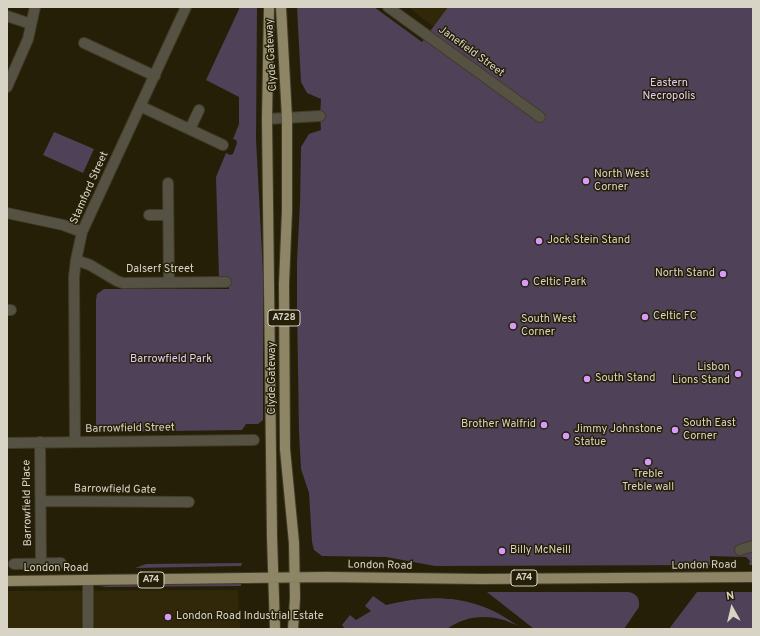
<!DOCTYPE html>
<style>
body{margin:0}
#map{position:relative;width:760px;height:636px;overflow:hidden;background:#251f08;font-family:Overpass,sans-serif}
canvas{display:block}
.frame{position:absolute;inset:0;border:8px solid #d7d4c6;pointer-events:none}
.north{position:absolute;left:712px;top:588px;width:40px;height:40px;-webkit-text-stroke:3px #251f08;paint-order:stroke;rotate:352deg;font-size:11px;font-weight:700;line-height:16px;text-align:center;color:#d7d4c6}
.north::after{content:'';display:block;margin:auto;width:14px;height:18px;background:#d7d4c6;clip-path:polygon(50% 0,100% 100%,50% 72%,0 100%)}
</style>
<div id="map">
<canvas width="760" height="636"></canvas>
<div class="frame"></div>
<div class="north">N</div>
</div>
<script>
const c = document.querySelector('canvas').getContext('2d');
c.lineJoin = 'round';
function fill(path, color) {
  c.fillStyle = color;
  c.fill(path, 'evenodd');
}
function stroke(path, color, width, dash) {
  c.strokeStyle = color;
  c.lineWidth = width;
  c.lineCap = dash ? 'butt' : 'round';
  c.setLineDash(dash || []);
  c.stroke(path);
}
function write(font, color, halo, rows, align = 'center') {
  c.font = font + ' Overpass,sans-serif';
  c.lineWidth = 3;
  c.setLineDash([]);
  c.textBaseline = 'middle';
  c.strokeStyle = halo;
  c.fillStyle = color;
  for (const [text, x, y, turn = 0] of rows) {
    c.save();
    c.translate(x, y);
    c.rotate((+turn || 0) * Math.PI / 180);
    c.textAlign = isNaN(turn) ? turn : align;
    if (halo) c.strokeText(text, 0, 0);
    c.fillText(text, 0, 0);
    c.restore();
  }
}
const built = new Path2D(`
 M408,7H448L434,27Z
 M238,590L240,629H7V591Z`);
const green = new Path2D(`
 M240,7H257L256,139L263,273V420L258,424H246L242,430L96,432V300L97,294L104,289H229L228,277H219L216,177L226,153L230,155L233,154L237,143L236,140L233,139L239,124V97L206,80Z
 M297,7H374L422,42L448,7H753V565H749L750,561L746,557L710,556V565L435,566L386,557L322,556L314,550L312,542L309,493L301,469L299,432L297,306V261L300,203L301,147L309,134L321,130L320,116L321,99L307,93L301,82Z
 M54,132L94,149L83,173L43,155Z
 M242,563L241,566L135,568L146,564Z
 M241,581V586L100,587L123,583Z
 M487,592H628C636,593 640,598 639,607L624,629H534Z
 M697,592H753V629H669Z
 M373,596L386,605C433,593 477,595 518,626C495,614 469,613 447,629H345L342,625L350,615L356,620L371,611L365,606Z`);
const minor = new Path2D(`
 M388,7L540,117
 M7,16L31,24
 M84,43L155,76
 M7,87L28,39L35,7
 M140,106L223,145
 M267,119L320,116
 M190,129L199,110
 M168,183L169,283
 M7,213L63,225L82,232
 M149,215H168
 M76,260L90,265L117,281L123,283L226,282
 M7,310H11
 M40,442L41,563
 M75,442L74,277L76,260L82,232L186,7
 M7,443L254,440
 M41,501L189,502
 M740,550L753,546
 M14,564L61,563
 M88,581V629`);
const major = new Path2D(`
 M269,7L267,119L272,537L275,629
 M281,7L287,118V211L284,284L285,449L294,543L295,598L293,629
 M7,581L327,577L481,579L753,577`);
const markers = [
 [586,181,4,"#d69bfa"],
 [539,241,4,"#d69bfa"],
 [723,274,4,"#d69bfa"],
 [525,283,4,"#d69bfa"],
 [645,317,4,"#d69bfa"],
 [513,326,4,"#d69bfa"],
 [738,374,4,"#d69bfa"],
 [587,379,4,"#d69bfa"],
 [544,425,4,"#d69bfa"],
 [675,430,4,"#d69bfa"],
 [566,436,4,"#d69bfa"],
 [648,462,4,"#d69bfa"],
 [502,551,4,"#d69bfa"],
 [168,617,4,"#d69bfa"]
];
const shields = [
 [284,318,32],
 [524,578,26],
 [151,580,26]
];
const shieldNames = [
 ["A728",284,318],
 ["A74",524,578],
 ["A74",151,580]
];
const streetNames = [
 ["Janefield Street",471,52,36],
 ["Clyde Gateway",272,55,-93],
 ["Stamford Street",90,188,-66],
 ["Dalserf Street",160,270],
 ["Clyde Gateway",273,378,-90],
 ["Barrowfield Street",130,429,-1],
 ["Barrowfield Gate",115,490,1],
 ["Barrowfield Place",28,503,-91],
 ["London Road",380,566,1],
 ["London Road",704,566,-1],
 ["London Road",56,569]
];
const parkNames = [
 ["Eastern",669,84],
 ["Necropolis",669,97],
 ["Barrowfield Park",171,360]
];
const poiNames = [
 ["North West",594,175],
 ["Corner",594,188],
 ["Jock Stein Stand",547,241],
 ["North Stand",715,274,"right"],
 ["Celtic Park",533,283],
 ["Celtic FC",653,317],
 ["South West",521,320],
 ["Corner",521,333],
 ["Lisbon",730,368,"right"],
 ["Lions Stand",730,381,"right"],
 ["South Stand",595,379],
 ["South East",683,424],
 ["Corner",683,437],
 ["Brother Walfrid",536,425,"right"],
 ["Jimmy Johnstone",574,430],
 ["Statue",574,443],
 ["Treble",648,475,"center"],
 ["Treble wall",648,488,"center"],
 ["Billy McNeill",510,551],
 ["London Road Industrial Estate",176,617]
];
fill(built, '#302808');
fill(green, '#4f4158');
stroke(minor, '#413c26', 12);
stroke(major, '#413c26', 12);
stroke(minor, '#565243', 10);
stroke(major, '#8d8565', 10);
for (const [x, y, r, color] of markers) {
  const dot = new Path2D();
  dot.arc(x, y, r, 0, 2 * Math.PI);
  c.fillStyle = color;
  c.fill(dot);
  stroke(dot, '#251f08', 1.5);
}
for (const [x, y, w] of shields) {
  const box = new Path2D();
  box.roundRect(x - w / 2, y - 8, w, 16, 3);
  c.fillStyle = '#251f08';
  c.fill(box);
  stroke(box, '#d7d4c6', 1);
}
write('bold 10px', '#d7d4c6', null, shieldNames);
write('11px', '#d7d4c6', '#251f08', streetNames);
write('11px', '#e7ccf9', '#251f08', parkNames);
write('11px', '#d7d4c6', '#251f08', poiNames, 'left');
</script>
